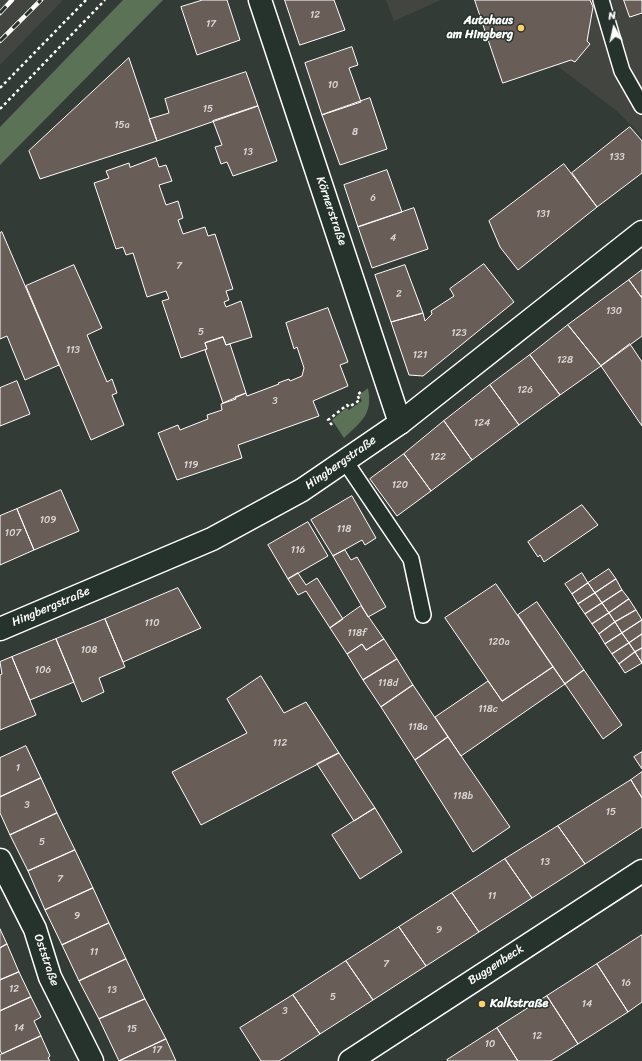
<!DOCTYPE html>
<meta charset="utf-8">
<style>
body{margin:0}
#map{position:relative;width:642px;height:1061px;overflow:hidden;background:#333b36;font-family:Sriracha,sans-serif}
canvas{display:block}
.north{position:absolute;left:594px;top:8px;width:40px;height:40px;-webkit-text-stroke:3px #26332d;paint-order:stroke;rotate:351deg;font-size:11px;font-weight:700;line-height:16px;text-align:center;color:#fff}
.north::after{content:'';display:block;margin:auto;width:14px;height:18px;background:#fff;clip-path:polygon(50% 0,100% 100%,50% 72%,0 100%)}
</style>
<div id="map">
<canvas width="642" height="1061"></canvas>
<div class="north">N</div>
</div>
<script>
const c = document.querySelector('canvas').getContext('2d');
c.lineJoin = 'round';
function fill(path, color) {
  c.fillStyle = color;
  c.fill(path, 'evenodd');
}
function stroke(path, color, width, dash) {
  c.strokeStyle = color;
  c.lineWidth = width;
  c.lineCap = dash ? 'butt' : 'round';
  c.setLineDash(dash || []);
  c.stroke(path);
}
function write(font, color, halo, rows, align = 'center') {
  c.font = font + ' Sriracha,sans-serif';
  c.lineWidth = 3;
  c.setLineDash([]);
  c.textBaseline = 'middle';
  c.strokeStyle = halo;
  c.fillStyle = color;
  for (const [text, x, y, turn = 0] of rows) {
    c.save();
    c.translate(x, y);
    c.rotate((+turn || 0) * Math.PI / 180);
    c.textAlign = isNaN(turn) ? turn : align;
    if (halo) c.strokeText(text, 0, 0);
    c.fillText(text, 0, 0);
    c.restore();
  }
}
const built = new Path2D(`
 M0,0H63L0,65Z
 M386,0H441L394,21Z
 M475,0H642V137L617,111L556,65L503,83Z`);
const green = new Path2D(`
 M123,0H163L0,165V127Z
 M368,388C373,414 362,421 344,438L332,420L346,408L349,410L362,401L359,395Z`);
const building = new Path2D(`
 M203,0H227L240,40L197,55L181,7Z
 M285,0H334L345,30L300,45Z
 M475,0H590L593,7L587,41L590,44L575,62L571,60L503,83Z
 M624,0H642V13L630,17Z
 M352,47L358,65L349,68L361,102L322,115L305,63Z
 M129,58L157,141L40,179L29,151Z
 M246,72L258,106L157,141L149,119L169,113L165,99Z
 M370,98L387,149L340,165L322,115Z
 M258,106L277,161L233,176L227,162L221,164L215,147L222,145L213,121Z
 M630,127L642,141V173L597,207L572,173Z
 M156,158L159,167L166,165L172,181L159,185L166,205L178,201L183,218L178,220L183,234L205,227L208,236L215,234L233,289L226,291L229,300L224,302L226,307L241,301L252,337L226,345L223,337L205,343L207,349L181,358L162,301L169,299L166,291L147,297L133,253L126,255L123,247L116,249L94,183L109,178L106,171L129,163L130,167Z
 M564,164L597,207L518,270L500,247L489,221Z
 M387,170L402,212L358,227L344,185Z
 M414,208L428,249L372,268L358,227Z
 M2,232L59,365L25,380L7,336L0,339V233Z
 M484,264L514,302L423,376L409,375L391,322L423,313L425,321L432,314L431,311L454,296L450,289Z
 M74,265L102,328L87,335L107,382L112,379L117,393L112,395L124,425L91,440L26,286Z
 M405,265L423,313L391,322L375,275Z
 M642,270V298L629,280Z
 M629,280L642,298V336L601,366L568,325Z
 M328,308L348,362L340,365L348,386L313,401L319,416L238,445L242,458L177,480L158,433L178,425L180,430L208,419L207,415L222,410L221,404L236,399L235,397L246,393L247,396L279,384L278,383L289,379L290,381L302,376L304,368L297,347L294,349L286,323Z
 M568,325L601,366L560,395L530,355Z
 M223,337L226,345L230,344L246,393L223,403L205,350L207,349L205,343Z
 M630,344L642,362V426L601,366Z
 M530,355L560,395L519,425L490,385Z
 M17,381L30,414L0,426V388Z
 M490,385L519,425L472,460L444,421Z
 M444,421L472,460L431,491L404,454Z
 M404,454L431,491L397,516L370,479Z
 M61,490L79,531L34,550L17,509Z
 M352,496L376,538L365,545L362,540L333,556L311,520Z
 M582,505L598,525L544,562L540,555L538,557L528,542Z
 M17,509L34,550L0,565V516Z
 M308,522L328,556L288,579L268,545Z
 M345,550L351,560L357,557L386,607L368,617L333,556Z
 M609,569L616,579L595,593L588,583Z
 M298,573L306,585L317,578L343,619L330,628L306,591L298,595L288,579Z
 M582,573L588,583L572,594L565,584Z
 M616,579L622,590L602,603L595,593Z
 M588,583L595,593L578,604L572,594Z
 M496,584L553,667L502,701L445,618Z
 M178,588L201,628L123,662L105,619Z
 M622,590L629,599L609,613L602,603Z
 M595,593L602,603L585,614L578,604Z
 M629,599L636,610L615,622L609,613Z
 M537,602L584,670L565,684L518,615Z
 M602,603L609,613L592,624L585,614Z
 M361,606L384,639L366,650L362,644L347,654L330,628Z
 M636,610L642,620L622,633L615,622Z
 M609,613L615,622L599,634L592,624Z
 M105,619L125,667L99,678L104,692L82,702L56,639Z
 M642,620V634L629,643L622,633Z
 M615,622L622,633L605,644L599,634Z
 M622,633L629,643L612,654L605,644Z
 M642,634V648L635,652L629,643Z
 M56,639L74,682L30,700L12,657Z
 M384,639L397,659L363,680L347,654L362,644L366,650Z
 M629,643L635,652L619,664L612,654Z
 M642,648V663L635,652Z
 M635,652L642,663L625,673L619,664Z
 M12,657L36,715L0,730V675L2,674L0,662Z
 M397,659L413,685L381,707L363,680Z
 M553,667L565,684L461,756L435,717L488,681L502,701Z
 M584,670L622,725L603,739L565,684Z
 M261,676L284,713L306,702L339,753L201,825L172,772L247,733L227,699Z
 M413,685L448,737L415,760L381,707Z
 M448,737L510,827L473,852L415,760Z
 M26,746L41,778L0,797V758Z
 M642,752V769L634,757Z
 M339,753L375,808L354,821L317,764Z
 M642,772V798L631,780Z
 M41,778L57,813L10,835L0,813V797Z
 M631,780L642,798V827L585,864L558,826Z
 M375,808L402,852L360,879L332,835Z
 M57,813L75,850L28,871L10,835Z
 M558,826L585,864L532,898L505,859Z
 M75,850L93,888L45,910L28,871Z
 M505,859L532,898L479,932L452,893Z
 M93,888L109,923L62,945L45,910Z
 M452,893L479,932L426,966L399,927Z
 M109,923L126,959L79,981L62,945Z
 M399,927L426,966L373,1000L346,961Z
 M0,929L7,944L0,948Z
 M642,935V1002L628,1012L597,964Z
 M7,944L19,972L0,980V948Z
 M126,959L145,999L99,1019L79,981Z
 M346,961L373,1000L320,1034L293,995Z
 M597,964L628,1012L578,1044L547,996Z
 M19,972L31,997L0,1011V980Z
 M293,995L320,1034L279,1061H261L240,1028Z
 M547,996L578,1044L551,1061H518L497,1028Z
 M31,997L41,1017L34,1021L41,1036L2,1054L0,1050V1011Z
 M145,999L166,1039L119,1061L99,1019Z
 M497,1028L518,1061H448L447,1060Z
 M41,1036L50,1056L48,1058L50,1061H0V1055Z
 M166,1039L176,1061H119Z`);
const path = new Path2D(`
 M0,88L86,0
 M0,109L105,0
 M332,425L328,420L347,405L349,407L360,400L357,395L362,391`);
const service = new Path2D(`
 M601,0L622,71L642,106
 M345,461L411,559L423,615`);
const minor = new Path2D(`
 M260,0L400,423
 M0,860L35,929L50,977L92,1061`);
const tertiary = new Path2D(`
 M0,629L212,539L302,490L400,423L642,232
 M350,1061L642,871`);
const rail = new Path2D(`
 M0,13L12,0
 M0,41L41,0`);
const markers = [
 [521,28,4,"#ffd166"],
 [482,1004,4,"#ffd166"]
];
const numberNames = [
 ["12",315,15],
 ["17",211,24],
 ["10",333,85],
 ["15",208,109],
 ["15a",122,125],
 ["8",355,132],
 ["13",248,152],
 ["133",617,157],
 ["6",373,198],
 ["131",543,214],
 ["4",393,238],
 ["7",179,266],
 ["2",399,294],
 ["130",614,311],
 ["5",201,332],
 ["123",459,333],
 ["113",73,350],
 ["121",420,355],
 ["128",565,360],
 ["126",525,390],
 ["3",275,401],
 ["124",482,423],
 ["122",438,457],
 ["119",191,465],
 ["120",400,485],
 ["109",48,520],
 ["118",344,529],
 ["107",13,533],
 ["116",298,550],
 ["110",152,623],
 ["118f",357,633],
 ["120a",499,642],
 ["108",89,650],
 ["106",43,670],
 ["118d",388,683],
 ["118c",488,709],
 ["118a",418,727],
 ["112",280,743],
 ["1",18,768],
 ["118b",463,796],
 ["3",27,805],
 ["15",611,812],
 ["5",42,842],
 ["13",545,862],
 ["7",60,879],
 ["11",492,896],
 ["9",77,916],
 ["9",439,930],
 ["11",94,952],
 ["7",386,964],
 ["16",626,983],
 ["12",14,989],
 ["13",112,990],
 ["5",333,997],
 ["14",587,1004],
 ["3",285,1011],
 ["14",19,1028],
 ["15",132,1029],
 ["12",537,1036],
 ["10",490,1044],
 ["17",157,1050]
];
const poiNames = [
 ["Autohaus",513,21],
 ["am Hingberg",513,35],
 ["Kalkstraße",490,1004,"left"]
];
const streetNames = [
 ["Körnerstraße",331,211,71],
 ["Hingbergstraße",341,463,-35],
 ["Hingbergstraße",51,607,-23],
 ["Oststraße",46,960,71],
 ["Buggenbeck",496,965,-33]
];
fill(built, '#434540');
fill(green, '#5c7256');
fill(building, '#695d58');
stroke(building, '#fff', 1);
stroke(service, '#fff', 18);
stroke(minor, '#fff', 25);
stroke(tertiary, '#fff', 25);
stroke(path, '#fff', 2.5, [3, 3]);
stroke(service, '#26332d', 15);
stroke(minor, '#26332d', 22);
stroke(tertiary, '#26332d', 22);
stroke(rail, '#fff', 4.5);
stroke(rail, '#26332d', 3, [9]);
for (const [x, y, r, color] of markers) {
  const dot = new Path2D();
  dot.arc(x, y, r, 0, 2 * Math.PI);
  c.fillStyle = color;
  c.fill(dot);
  stroke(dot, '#26332d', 1.5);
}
write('10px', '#dad6d5', null, numberNames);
write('bold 12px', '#fff', '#26332d', poiNames, 'right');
write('12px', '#fff', '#26332d', streetNames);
</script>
